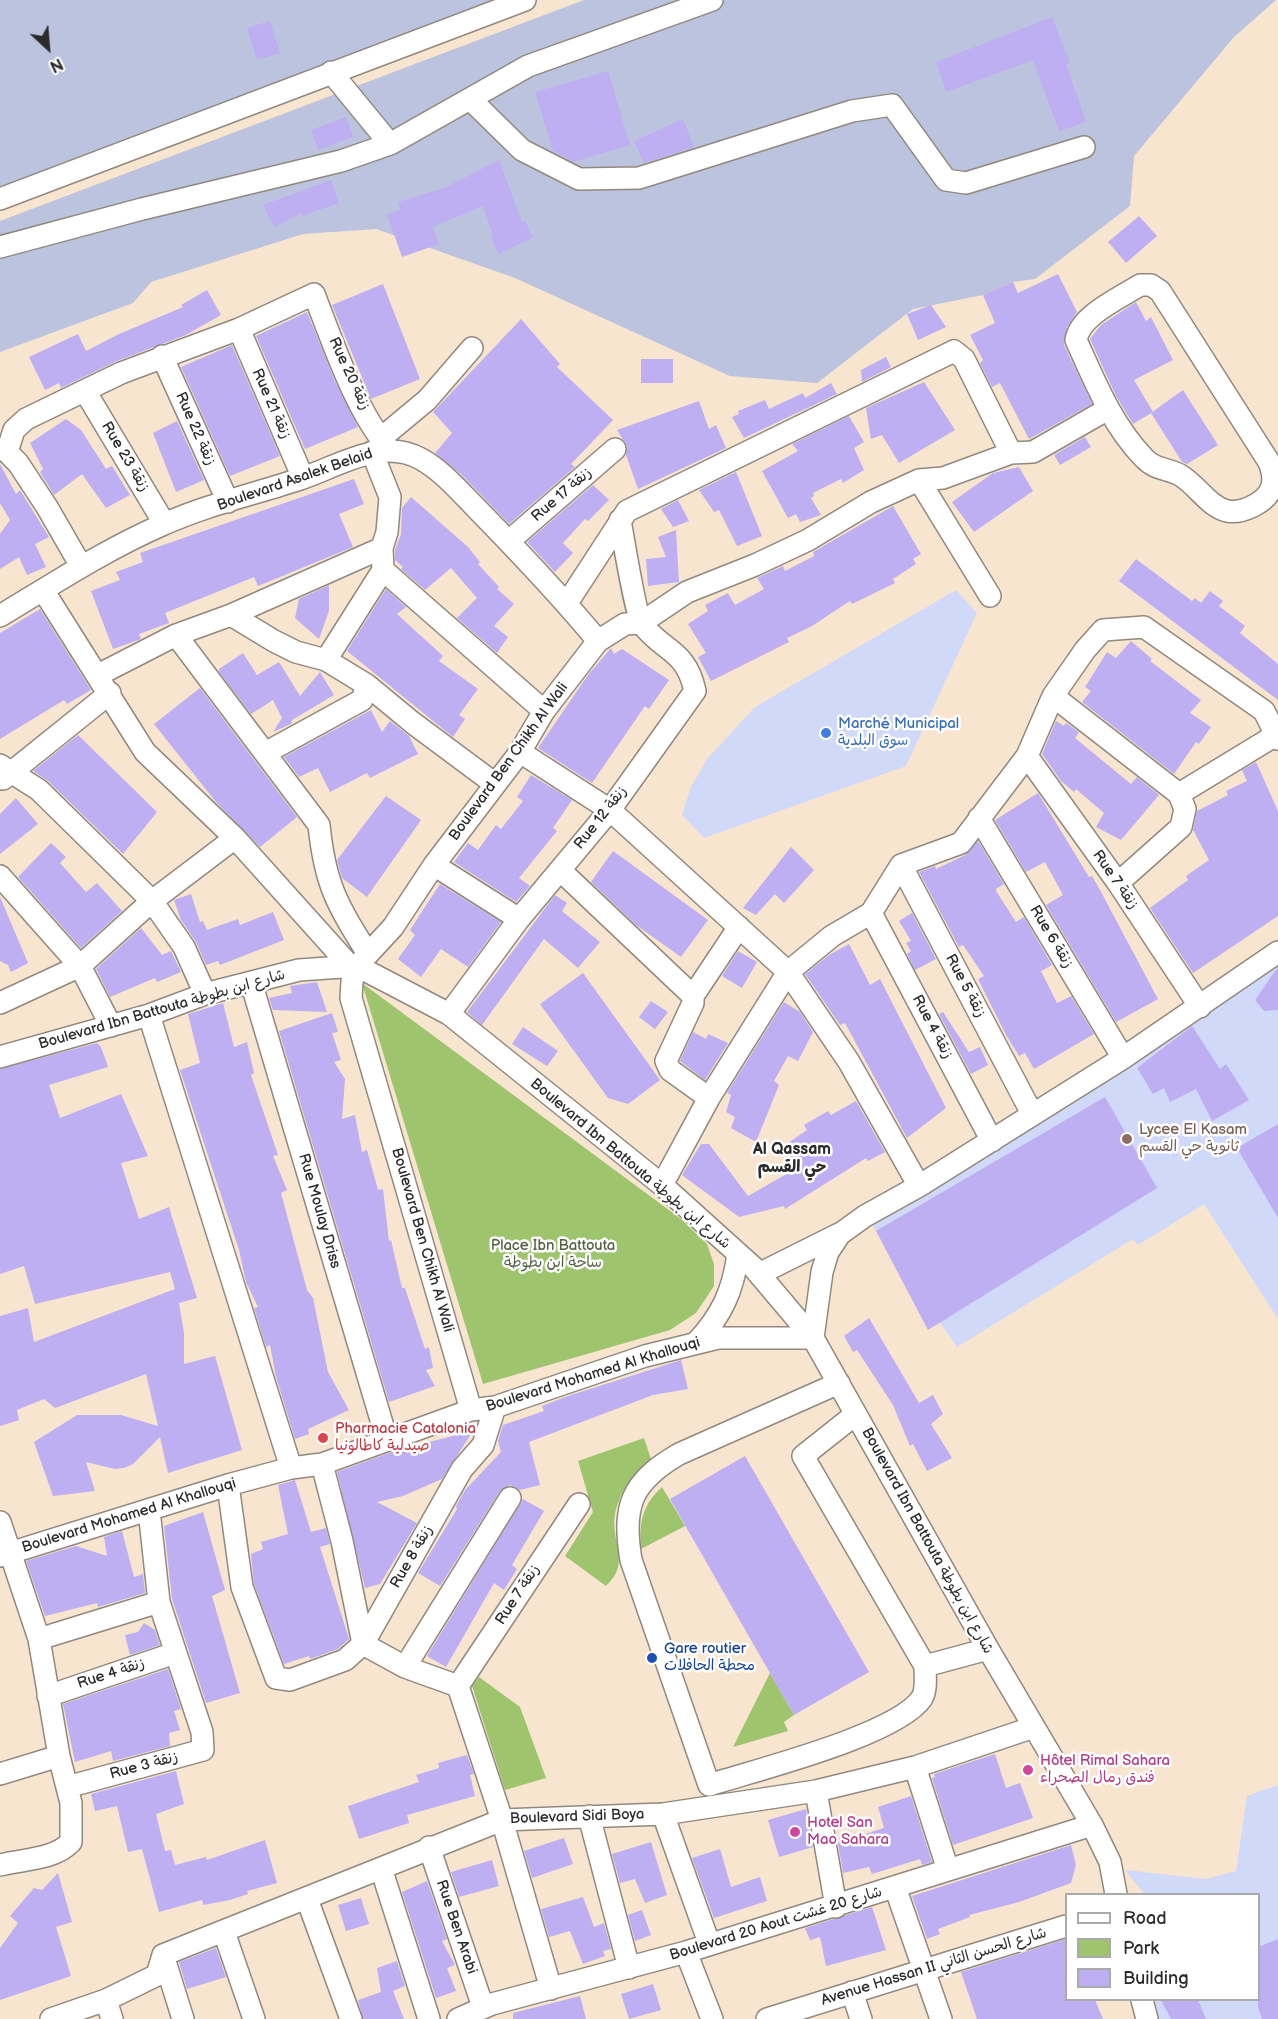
<!DOCTYPE html>
<meta charset="utf-8">
<style>
body{margin:0}
#map{position:relative;width:1278px;height:2019px;overflow:hidden;background:#f7e5d0;font-family:"Balsamiq Sans",sans-serif}
canvas{display:block}
.legend{position:absolute;left:1065px;top:1893px;width:195px;height:108px;box-sizing:border-box;background:#fff;border:2px solid #aaa;margin:0;padding:8px 10px;list-style:none;font-size:18px;color:#2b2b2b}
.legend li{display:flex;align-items:center;gap:12px;height:30px}
.legend b{width:30px;border:2px solid #aaa}
.north{position:absolute;left:18px;top:18px;width:60px;height:60px;-webkit-text-stroke:4px #fff;paint-order:stroke;rotate:154deg;font-size:16px;font-weight:700;line-height:24px;text-align:center;color:#2b2b2b}
.north::after{content:'';display:block;margin:auto;width:21px;height:27px;background:#2b2b2b;clip-path:polygon(50% 0,100% 100%,50% 72%,0 100%)}
</style>
<div id="map">
<canvas width="1278" height="2019"></canvas>
<ul class="legend">
<li><b style="height:8px;background:#fff"></b>Road</li>
<li><b style="height:16px;background:#9fc46e"></b>Park</li>
<li><b style="height:16px;background:#beaff2"></b>Building</li>
</ul>
<div class="north">N</div>
</div>
<script>
const c = document.querySelector('canvas').getContext('2d');
c.lineJoin = 'round';
function fill(path, color) {
  c.fillStyle = color;
  c.fill(path, 'evenodd');
}
function stroke(path, color, width, dash) {
  c.strokeStyle = color;
  c.lineWidth = width;
  c.lineCap = dash ? 'butt' : 'round';
  c.setLineDash(dash || []);
  c.stroke(path);
}
function write(font, color, halo, rows, align = 'center') {
  c.font = font + ' "Balsamiq Sans","Playpen Sans Arabic",sans-serif';
  c.lineWidth = 5;
  c.setLineDash([]);
  c.textBaseline = 'middle';
  c.strokeStyle = halo;
  c.fillStyle = color;
  for (const [text, x, y, turn = 0] of rows) {
    c.save();
    c.translate(x, y);
    c.rotate((+turn || 0) * Math.PI / 180);
    c.textAlign = isNaN(turn) ? turn : align;
    if (halo) c.strokeText(text, 0, 0);
    c.fillText(text, 0, 0);
    c.restore();
  }
}
const built = new Path2D(`
 M956,590L977,613L906,766L704,838L682,815L691,787L707,759L755,707Z
 M1278,946V1319L1204,1204L1138,1245L1133,1239L957,1347L861,1209L925,1172Z
 M1278,1785V2019H1157L1150,2000H1258V1894H1144L1125,1870L1206,1879L1236,1871L1247,1796Z`);
const industrial = new Path2D(`
 M0,0H496L0,192Z
 M584,0H1276L1234,37L1134,156L1130,206L1035,279L1013,282L983,295L913,309L817,383L730,376L515,278L376,229L303,234L151,282L133,303L0,352V221Z`);
const green = new Path2D(`
 M362,983L681,1219L707,1244L714,1264V1286L696,1313L670,1330L483,1384Z
 M644,1438L651,1459C634,1475 620,1490 615,1514C610,1543 632,1562 606,1586L565,1556L593,1512L578,1461Z
 M662,1487L685,1526L641,1549C639,1523 642,1505 662,1487Z
 M770,1673L794,1715L784,1722L788,1731L733,1747Z
 M479,1677L520,1707L546,1778L505,1790L472,1686Z`);
const building = new Path2D(`
 M1052,17L1070,63L1066,64L1086,122L1059,131L1033,60L946,92L936,62Z
 M270,21L280,53L257,60L247,28Z
 M608,71L630,145L573,162L553,151L535,92Z
 M346,117L353,137L318,150L311,130Z
 M683,119L694,147L644,163L634,141Z
 M499,160L522,222L525,221L533,238L498,254L491,236L493,235L483,206L433,227L439,244L402,257L387,214L400,210L398,202L445,188Z
 M331,180L339,203L302,216L301,213L274,227L263,205Z
 M1139,216L1157,236L1126,263L1108,242Z
 M1058,274L1077,312L1067,327L1064,345L1092,404L1029,439L1000,383L992,387L980,363L983,360L970,335L995,323L983,295L1013,282L1018,293Z
 M383,284L420,379L371,399L332,305Z
 M207,290L221,315L186,335L117,361L61,388L59,383L45,390L29,357L78,334L86,351L117,335L183,307L181,305Z
 M1136,302L1146,321L1151,317L1173,360L1134,380L1153,412L1133,424L1116,396L1090,339L1101,325Z
 M931,305L946,327L918,340L907,314Z
 M307,312L335,381L358,427L305,449L256,336Z
 M521,319L560,364L557,367L613,420L571,464L575,467L509,524L461,474L435,453L452,433L433,412Z
 M232,345L280,456L230,476L181,367Z
 M886,357L891,367L862,382L861,370Z
 M641,359H673V383H641Z
 M924,382L955,430L899,463L882,435L871,439L866,408Z
 M831,383L837,394L744,438L732,417L739,414L738,411L765,400L769,409L803,393L805,398Z
 M1183,390L1218,445L1187,464L1182,462L1151,413Z
 M699,401L709,429L716,425L726,448L638,489L626,455L627,446L617,430Z
 M849,416L864,442L854,448L864,470L843,483L841,479L813,493L814,496L811,498L821,515L800,522L796,514L788,518L762,471L798,451L792,444Z
 M66,419L81,430L106,469L112,466L130,495L106,508L82,474L54,495L40,472L43,469L30,443Z
 M177,421L204,480L176,492L153,433Z
 M1085,437L1091,447L1060,465L1054,455Z
 M0,464L16,494L20,490L49,537L35,544L46,567L27,575L19,557L0,569V534L10,520L0,503Z
 M1019,467L1033,491L974,532L952,502L993,473Z
 M736,472L762,536L737,546L719,510L714,512L699,490Z
 M354,479L364,504L339,514L353,547L258,586L254,577L165,613L169,623L139,634L141,639L113,649L91,591L120,580L116,572L143,562L140,553Z
 M593,485L609,500L588,521L585,519L563,543L573,553L555,572L527,542Z
 M411,497L468,547L480,562L478,564L499,587L497,589L514,604L494,626L508,637L497,653L457,618L477,598L451,568L425,590L401,569L403,567L395,560V550L401,534L402,508Z
 M678,500L689,521L673,527L661,509Z
 M893,506L921,554L913,559L916,564L893,579L895,583L852,604L850,601L812,626L787,638L789,642L711,681L698,657L706,653L688,624L708,611L705,605L728,593L735,605L764,589L757,578L783,566L785,571L814,556L813,552Z
 M676,530L679,582L648,586L646,559L666,557L658,537Z
 M1136,559L1192,601L1195,598L1201,603L1210,591L1223,601L1219,606L1245,626L1240,633L1278,664V700L1119,581Z
 M329,585V611L319,639L295,618L299,599Z
 M386,589L406,607L397,614L443,656L439,661L478,689L459,715L465,719L453,737L347,651Z
 M40,609L91,690L67,704L64,700L0,739V633Z
 M1131,641L1152,659L1150,661L1201,700L1190,713L1211,727L1199,744L1196,742L1174,774L1082,702L1091,691L1085,687L1107,652L1116,658Z
 M611,648L614,654L622,649L669,680L649,709L645,706L592,783L538,748L588,675Z
 M243,653L257,675L279,662L300,696L320,672L334,695L292,720L291,724L273,732L282,718L273,700L251,714L219,672V669Z
 M200,688L297,817L260,847L216,802L154,724Z
 M371,710L382,732L390,721L409,736L418,754L370,778L367,773L330,792L318,768L299,777L284,757Z
 M1056,721L1064,726L1066,723L1079,732L1075,738L1131,784L1137,777L1159,795L1121,840L1096,827L1104,813L1076,789L1074,792L1061,781L1042,754Z
 M78,735L157,812L123,854L48,781L33,771Z
 M1256,762L1278,811V916L1193,973L1150,908L1188,880L1186,876L1209,860L1193,830L1197,811L1228,795L1226,791L1247,781L1242,770Z
 M531,775L572,800L553,828L557,831L519,878L530,886L516,902L454,862L468,843L478,850L496,825L501,829L523,801L517,797Z
 M1038,793L1089,877L1092,876L1100,890L1158,999L1116,1022L1046,905L1063,895L1045,862L1026,872L995,820Z
 M386,796L421,820L367,897L342,878L337,860Z
 M16,798L38,824L0,854V814Z
 M978,841L1004,884L996,889V891L1016,922L1024,917L1052,965L1041,971L1057,1003L1071,996L1094,1034L1034,1069L1025,1053L1019,1056L1006,1035L978,979L984,976L963,945L959,947L919,872L935,866L936,869L965,855Z
 M51,843L66,857L60,863L86,892L97,883L122,911L81,948L18,877Z
 M791,847L814,870L784,903L775,894L756,915L743,908Z
 M613,851L708,920L681,957L636,925L591,882Z
 M440,884L501,922L468,967L441,949L421,977L398,959L415,935L410,930Z
 M191,894L200,922L203,921L207,930L238,919L240,925L273,912L284,940L220,965L218,961L206,965L196,942L181,920L174,900Z
 M555,895L567,903L562,911L600,942L578,968L544,939L482,1025L467,1012Z
 M0,897L28,963L11,972L8,965L0,961Z
 M912,913L936,959L915,970L907,954L911,951L906,943L911,941L899,921Z
 M141,928L162,955L171,951L181,972L157,982L155,978L110,997L96,969Z
 M849,944L870,985L880,979L946,1108L907,1138L845,1023L840,1025L805,974L829,955Z
 M738,951L757,962L742,988L722,976Z
 M1278,967V1010L1264,1011L1255,1000Z
 M583,973L660,1080L628,1104L608,1098L540,1004Z
 M317,982L327,1012L273,1010L269,998L292,993L290,986Z
 M651,1001L668,1012L655,1029L639,1017Z
 M784,1002L800,1012L813,1032L798,1061L788,1056L774,1081L779,1085L756,1142L731,1128L735,1117L726,1112L731,1095L727,1093Z
 M223,1003L234,1047L247,1042L254,1073L251,1075L278,1155L273,1156L287,1190L281,1193L307,1290L313,1298L328,1372L349,1410L308,1429L309,1434L295,1439L276,1377L270,1345L266,1347L254,1308L258,1307L246,1282L239,1250L180,1070L200,1063L188,1014Z
 M943,1012L969,1052L980,1047L988,1065L971,1074L939,1014Z
 M332,1013L338,1032L332,1033L341,1060L334,1062L345,1079L342,1119L355,1115L362,1152L367,1150L378,1190L383,1189L389,1241L391,1240L402,1288H405L425,1349L429,1347L433,1368L426,1370L435,1386L389,1402L279,1031Z
 M1192,1026L1220,1069L1226,1064L1249,1100L1212,1121L1196,1089L1170,1102L1164,1088L1153,1094L1137,1068Z
 M523,1027L558,1051L547,1066L512,1044Z
 M693,1032L706,1039L708,1034L728,1043L705,1080L680,1061Z
 M97,1043L101,1047L108,1067L49,1085L60,1118L121,1094L148,1156L121,1163L139,1219L169,1207L197,1298L179,1303L184,1333V1364L215,1356L242,1450L168,1473L160,1437L133,1464L124,1468L115,1469L86,1462L95,1491L53,1496L34,1442L77,1415H121L158,1426L146,1374L55,1408L44,1399L17,1410L19,1420L0,1426V1316L28,1308L34,1342L175,1289L170,1272L35,1304L24,1266L0,1274V1069Z
 M1105,1097L1157,1188L928,1330L876,1231Z
 M856,1101L885,1152L868,1161L866,1158L785,1209L784,1206L739,1217L682,1175L701,1144H709L748,1196L792,1171L788,1143L807,1130L804,1125L828,1111L831,1115Z
 M1278,1124V1218L1237,1148Z
 M869,1318L919,1403L933,1395L943,1414L931,1424L952,1458L927,1471L913,1444L910,1446L893,1405L857,1350L853,1352L844,1336Z
 M681,1360L688,1389L653,1395L529,1442L540,1485L520,1490L510,1485L500,1491L440,1586L418,1573L457,1509L456,1506L465,1490L501,1452L498,1441L503,1425L544,1411L542,1406L568,1396Z
 M473,1431L442,1479L403,1496L377,1502L417,1523L380,1584L365,1588L337,1472L397,1450Z
 M745,1456L869,1672L794,1715L670,1499Z
 M295,1480L311,1532L326,1528L330,1544L320,1547L349,1639L338,1649L310,1659L309,1656L284,1664L254,1584L251,1554L263,1549L261,1542L288,1534L278,1485Z
 M523,1499L544,1511L512,1565L517,1569L504,1590L494,1583L446,1667L427,1656Z
 M203,1512L225,1590L212,1596L240,1693L206,1703L172,1599L164,1526Z
 M122,1531L134,1577L143,1574L145,1593L98,1607L97,1603L45,1616L26,1561L76,1546L107,1556L104,1537Z
 M144,1623L155,1630L160,1645L130,1655L125,1635L138,1632Z
 M168,1669L181,1709L174,1711L180,1730L169,1733L170,1746L113,1761L111,1751L75,1762L63,1704Z
 M995,1754L1006,1788L1020,1783L1033,1818L953,1845L932,1778L935,1777L934,1774Z
 M467,1755L474,1774L470,1775L475,1796L407,1815L409,1823L359,1839L348,1806L419,1782L416,1775L439,1768L438,1763Z
 M176,1771L184,1804L156,1814L165,1851L171,1850L175,1865L206,1857L207,1860L265,1840L277,1883L247,1891L248,1894L230,1900L203,1905L202,1900L159,1912L142,1849L128,1852L117,1806L95,1811L91,1794Z
 M911,1796L932,1862L922,1865L920,1859L872,1874L869,1867L843,1873L837,1838L852,1835L853,1838L884,1828L878,1807Z
 M806,1809L813,1847L779,1857L768,1820Z
 M564,1838L573,1864L532,1878L524,1851Z
 M651,1842L667,1895L645,1903L635,1879L620,1883L612,1854Z
 M1071,1845L1076,1865L1071,1883L1019,1902L969,1915L970,1917L938,1929L940,1934L927,1939L912,1896Z
 M720,1849L731,1887L760,1877L767,1901L714,1918L692,1858Z
 M492,1860L499,1886L459,1897L451,1872Z
 M58,1873L72,1922L56,1927L71,1976L0,2000V1948L18,1923L10,1916L34,1888L42,1890Z
 M427,1881L447,1939L442,1941L455,1965L447,1968L456,1991L436,1998L402,1892Z
 M583,1897L594,1927L604,1923L611,1949L603,1951L605,1956L583,1964L570,1931L549,1937L541,1909Z
 M361,1898L369,1924L346,1931L338,1905Z
 M872,1907L886,1950L826,1966L820,1937L810,1940L805,1928Z
 M642,1910L651,1935L635,1941L628,1915Z
 M1066,1939V2000H1095L1103,2019H977L961,1972Z
 M1278,1939V2019H1262L1258,2007V1947Z
 M216,1948L226,1977L187,1989L179,1962Z
 M397,1961L405,1986L393,1991L404,2019H363L358,2000L381,1992L377,1968Z
 M653,1984L661,2010L629,2019L621,1994Z
 M580,1996L586,2019H513V2013Z
 M1161,2000H1198L1206,2019H1171Z`);
const minor = new Path2D(`
 M331,72L390,144
 M470,99L522,150L579,179L639,178L852,111L892,105L946,180L966,183L1084,147
 M0,199L525,0
 M0,247L142,209L341,161L390,144L528,66L712,0
 M1140,285H1151L1160,291L1269,462C1277,482 1273,496 1253,506C1245,510 1236,513 1227,511C1208,506 1197,485 1180,475C1167,468 1155,470 1144,458C1112,425 1095,382 1076,340C1080,315 1120,298 1140,285Z
 M239,329L303,478
 M162,356L228,502
 M85,391L164,523
 M380,439L427,400L472,348
 M372,452L390,497L387,532L382,548L383,570L544,711
 M919,480L990,596
 M509,541L615,449
 M81,566L47,507L18,463L7,452L14,430L26,419L121,373L239,329L314,294C333,343 356,412 390,450
 M43,590L145,752L235,838L350,966
 M567,603L627,511L954,351L964,359L1011,453
 M231,615L382,548
 M0,616C53,584 105,550 162,525C206,505 255,494 300,479C339,466 381,437 421,459C443,471 462,494 479,511C520,553 561,596 598,641
 M176,635L319,825C325,885 337,904 368,954
 M326,660L383,570
 M98,675L176,635L231,615L274,641L296,652L326,660L367,685L362,700L267,752
 M367,685L413,723L495,784
 M1053,696L1179,794L1185,809L1181,827L1118,883
 M520,752L610,810L788,972L849,1062L919,1186
 M1027,756L1118,883L1200,1007
 M0,765L39,790L152,901L184,947L205,994
 M3,779L110,693
 M1179,794L1276,735
 M979,818L1123,1058
 M434,865L519,919
 M901,865L1028,1106
 M560,870L693,996V1003L666,1061L670,1070L709,1098
 M0,876L80,966L111,1026
 M871,913L992,1141
 M251,982L387,1440
 M693,996L739,927
 M0,1003L80,966L152,901L235,838
 M449,1014L519,919L610,810L695,691C686,649 663,652 642,624C636,616 623,537 620,520
 M149,1015L291,1468
 M0,1057L149,1015L205,994L299,970L357,966L449,1014L662,1185L753,1267L813,1338L988,1649L1092,1825L1110,1862L1116,1894
 M662,1185L709,1098L788,972L832,936L871,913L901,865L961,843L1027,756L1053,696L1085,650L1103,630L1144,627L1264,711L1278,739
 M759,1274L839,1234
 M696,1343C722,1315 733,1291 738,1254
 M839,1383L679,1454C631,1482 622,1506 631,1560L709,1785C756,1770 897,1735 922,1698C927,1689 925,1676 925,1666
 M471,1410L351,998L352,981L357,966L393,927L434,865L520,752L544,711L598,641L625,624L641,623L687,592L755,565L808,540L871,502L919,480L943,478L1011,453L1033,452L1108,409
 M856,1414L803,1456L925,1666L988,1649
 M322,1464L342,1541L363,1644L405,1667L458,1686
 M228,1485L242,1587L276,1678L290,1680L345,1660L363,1644L462,1469L483,1445L495,1407
 M0,1522L39,1639L59,1756L71,1803V1842C54,1860 23,1859 0,1865
 M0,1556L228,1485L291,1468L322,1464L471,1410L495,1407L645,1356L718,1338H813L822,1272L828,1252L840,1234L865,1216L919,1186L1123,1058L1278,952
 M39,1639L159,1602
 M405,1667L510,1498
 M458,1686L502,1820L551,1989
 M458,1686L579,1504
 M48,1696L175,1653
 M915,1767L948,1870
 M0,1774L59,1756
 M67,1787L203,1750L202,1732L159,1602L149,1510
 M816,1791L836,1907
 M663,1814L709,1943
 M589,1816L629,1968
 M429,1847L483,2007
 M381,1868L429,2019
 M895,1887L941,2019
 M307,1899L351,2019
 M224,1932L254,2019
 M686,1952L712,2019
 M163,1955L183,2019
 M852,1992L861,2019
 M106,2000L112,2019
 M1142,2000L1147,2019
 M51,2019L106,2000L157,1975L163,1955L502,1820L663,1814L816,1791L915,1767L1034,1727
 M458,2019L492,2004L686,1952L1092,1825
 M767,2019L1066,1926`);
const markers = [
 [826,733,6,"#3f7fe0"],
 [1127,1139,6,"#8d6e63"],
 [323,1438,6,"#e0444e"],
 [652,1658,6,"#1a4fb4"],
 [1028,1770,6,"#d1479c"],
 [795,1832,6,"#d1479c"]
];
const streetNames = [
 ["Rue 20 زنقة",349,374,65],
 ["Rue 21 زنقة",271,404,66],
 ["Rue 22 زنقة",195,429,66],
 ["Rue 23 زنقة",125,457,59],
 ["Boulevard Asalek Belaid",295,480,-19],
 ["Rue 17 زنقة",562,495,-41],
 ["Boulevard Ben Chikh Al Wali",509,762,-54],
 ["Rue 12 زنقة",601,818,-52],
 ["Rue 7 زنقة",1115,880,55],
 ["Rue 6 زنقة",1051,937,59],
 ["Rue 5 زنقة",965,986,62],
 ["Boulevard Ibn Battouta شارع ابن بطوطة",162,1010,-16],
 ["Rue 4 زنقة",932,1027,62],
 ["Boulevard Ibn Battouta شارع ابن بطوطة",630,1164,40],
 ["Rue Moulay Driss",319,1211,74],
 ["Boulevard Ben Chikh Al Wali",422,1240,74],
 ["Boulevard Mohamed Al Khallouqi",593,1375,-17],
 ["Boulevard Mohamed Al Khallouqi",129,1516,-17],
 ["Boulevard Ibn Battouta شارع ابن بطوطة",927,1541,61],
 ["Rue 8 زنقة",412,1557,-60],
 ["Rue 7 زنقة",518,1595,-57],
 ["Rue 4 زنقة",111,1674,-18],
 ["Rue 3 زنقة",144,1766,-15],
 ["Boulevard Sidi Boya",577,1817,-2],
 ["Boulevard 20 Aout شارع 20 غشت",776,1924,-17],
 ["Rue Ben Arabi",456,1927,71],
 ["Avenue Hassan II شارع الحسن الثاني",934,1967,-17]
];
const shopNames = [
 ["Marché Municipal",838,724],
 ["سوق البلدية",838,741]
];
const educationNames = [
 ["Lycee El Kasam",1139,1130],
 ["ثانوية حي القسم",1139,1147]
];
const parkNames = [
 ["Place Ibn Battouta",553,1246],
 ["ساحة ابن بطوطة",553,1263]
];
const healthNames = [
 ["Pharmacie Catalonia",335,1429],
 ["صيدلية كاطالونيا",335,1446]
];
const transitNames = [
 ["Gare routier",664,1649],
 ["محطة الحافلات",664,1666]
];
const hotelNames = [
 ["Hôtel Rimal Sahara",1040,1761],
 ["فندق رمال الصحراء",1040,1778],
 ["Hotel San",807,1823],
 ["Mao Sahara",807,1840]
];
const neighbourhoodNames = [
 ["Al Qassam",792,1150],
 ["حي القسم",792,1168]
];
fill(built, '#d1d9f9');
fill(industrial, '#bbc3de');
fill(green, '#9fc46e');
fill(building, '#beaff2');
stroke(minor, '#91887e', 24);
stroke(minor, '#fff', 21);
for (const [x, y, r, color] of markers) {
  const dot = new Path2D();
  dot.arc(x, y, r, 0, 2 * Math.PI);
  c.fillStyle = color;
  c.fill(dot);
  stroke(dot, '#fff', 2);
}
write('15px', '#2b2b2b', '#fff', streetNames);
write('15px', '#366cbe', '#fff', shopNames, 'left');
write('15px', '#785e54', '#fff', educationNames, 'left');
write('15px', '#546142', '#fff', parkNames);
write('15px', '#be3a42', '#fff', healthNames, 'left');
write('15px', '#164399', '#fff', transitNames, 'left');
write('15px', '#b23c85', '#fff', hotelNames, 'left');
write('bold 16px', '#2b2b2b', '#fff', neighbourhoodNames);
</script>
